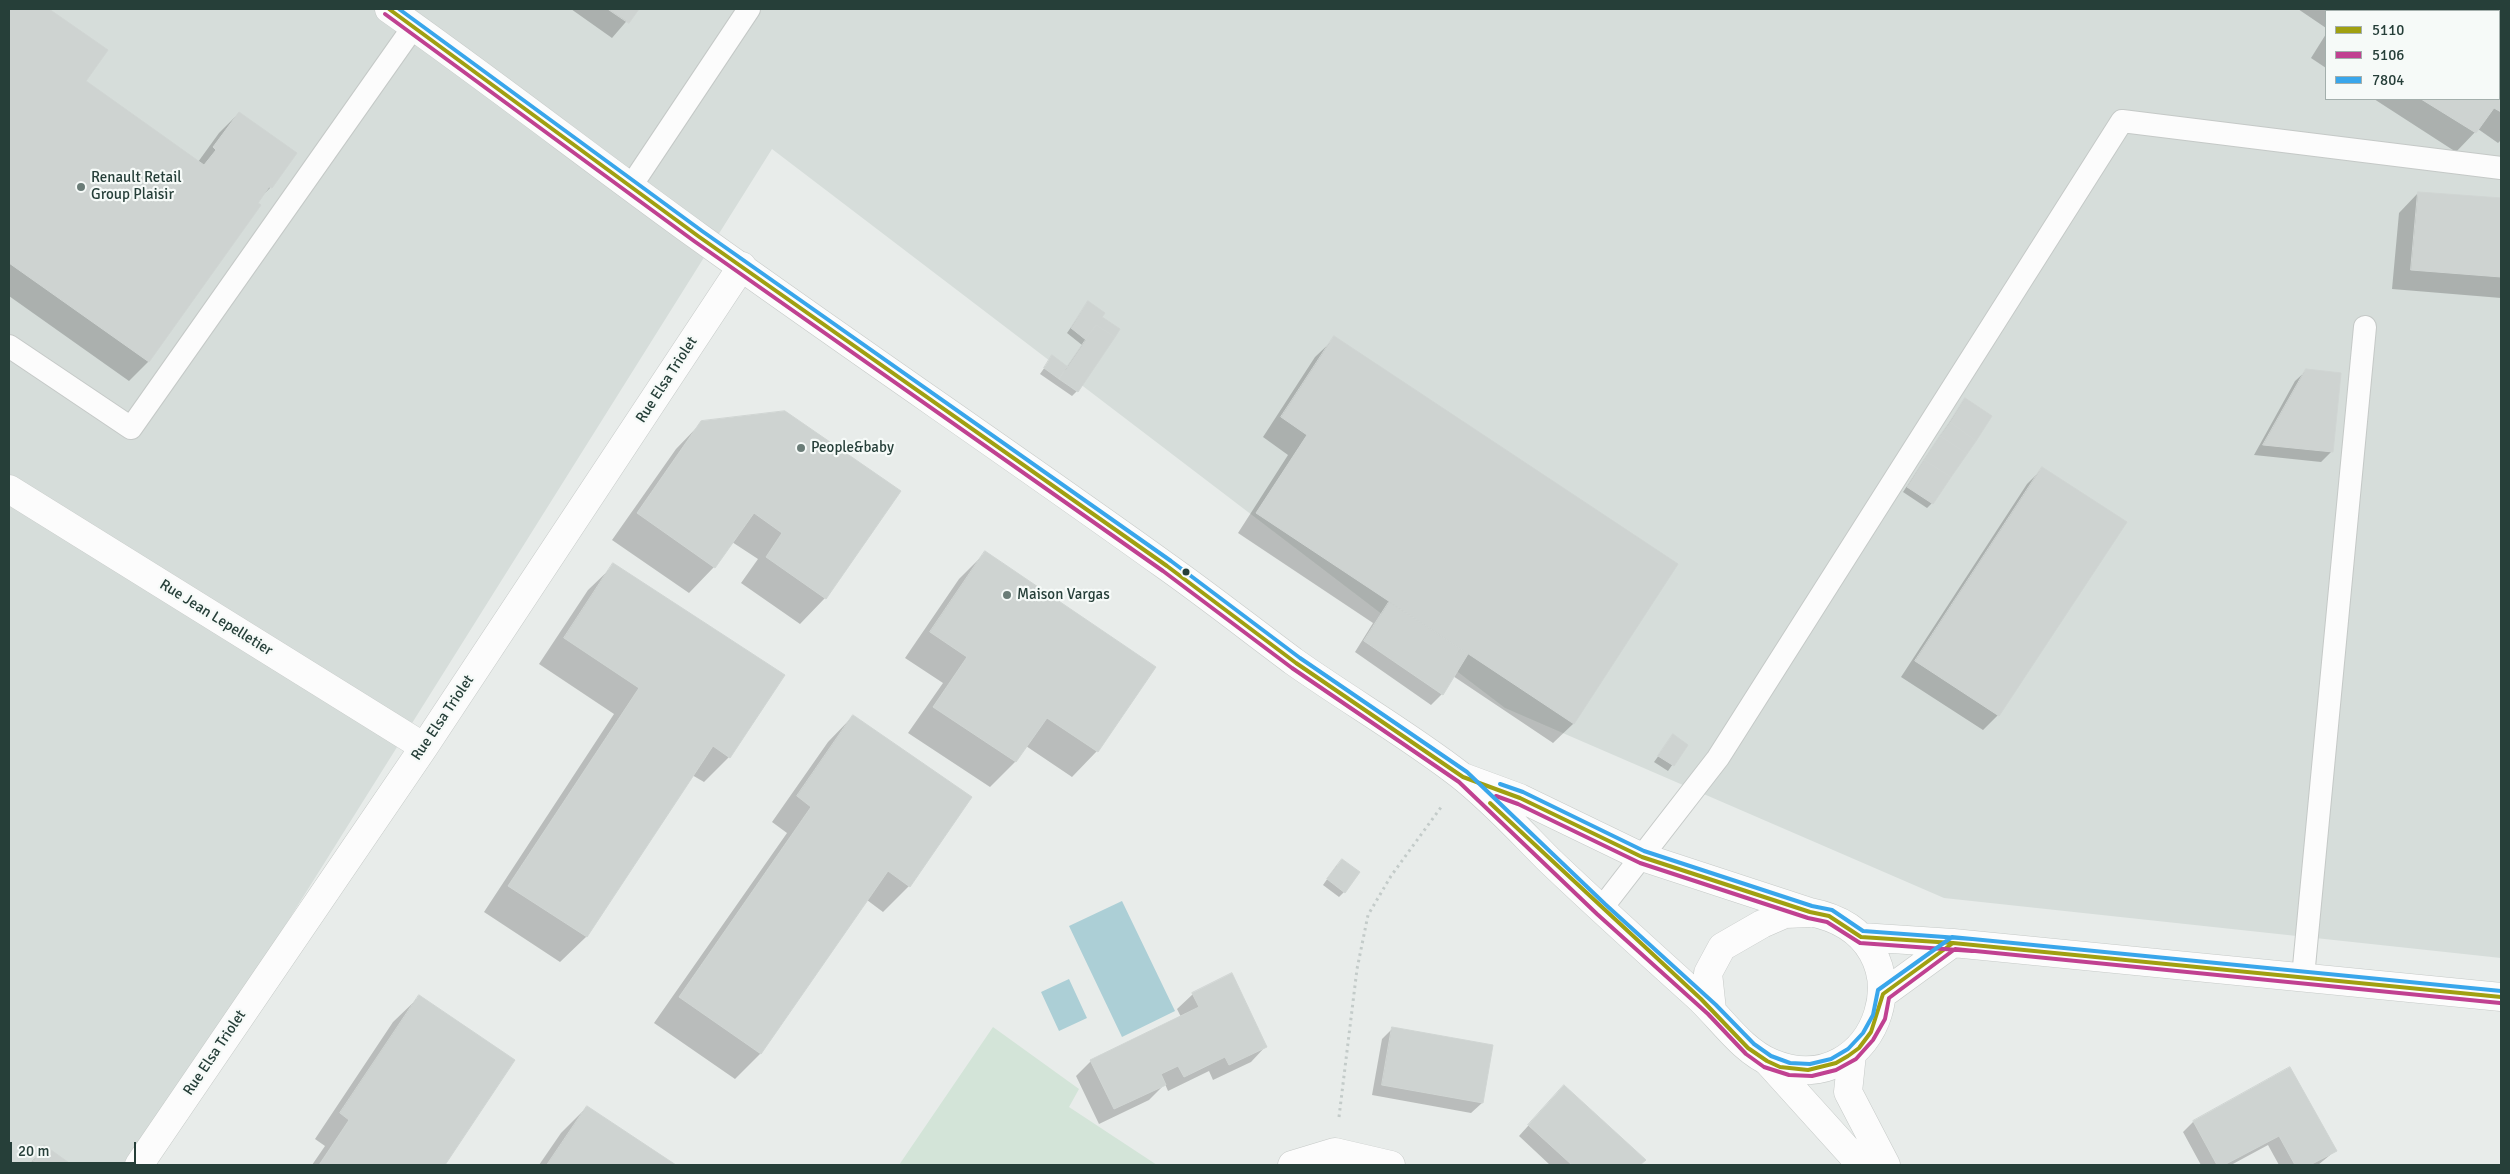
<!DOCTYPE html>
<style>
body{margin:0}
#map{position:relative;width:2510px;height:1174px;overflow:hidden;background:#e8ecea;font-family:Signika,sans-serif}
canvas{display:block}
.frame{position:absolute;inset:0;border:10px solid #263f39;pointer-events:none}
.legend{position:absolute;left:2325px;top:10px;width:175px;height:90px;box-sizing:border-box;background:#f6faf8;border:1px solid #a3afac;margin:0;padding:6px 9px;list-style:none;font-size:15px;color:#263f39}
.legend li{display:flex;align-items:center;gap:10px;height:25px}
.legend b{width:25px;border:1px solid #a3afac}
.scale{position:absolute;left:10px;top:1142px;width:126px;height:22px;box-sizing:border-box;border:2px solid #263f39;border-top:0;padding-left:6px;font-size:15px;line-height:18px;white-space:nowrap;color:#263f39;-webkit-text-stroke:4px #f6faf8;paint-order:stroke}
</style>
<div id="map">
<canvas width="2510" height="1174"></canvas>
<div class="frame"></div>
<ul class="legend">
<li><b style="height:6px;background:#a0a011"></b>5110</li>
<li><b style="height:6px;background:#c04191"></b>5106</li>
<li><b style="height:6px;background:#39a6eb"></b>7804</li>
</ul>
<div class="scale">20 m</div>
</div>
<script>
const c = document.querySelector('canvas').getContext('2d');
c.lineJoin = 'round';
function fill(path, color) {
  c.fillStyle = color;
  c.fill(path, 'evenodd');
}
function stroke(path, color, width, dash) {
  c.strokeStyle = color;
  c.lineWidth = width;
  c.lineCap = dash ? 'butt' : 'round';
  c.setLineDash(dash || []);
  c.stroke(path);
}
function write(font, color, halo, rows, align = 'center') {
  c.font = font + ' Signika,sans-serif';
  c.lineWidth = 4.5;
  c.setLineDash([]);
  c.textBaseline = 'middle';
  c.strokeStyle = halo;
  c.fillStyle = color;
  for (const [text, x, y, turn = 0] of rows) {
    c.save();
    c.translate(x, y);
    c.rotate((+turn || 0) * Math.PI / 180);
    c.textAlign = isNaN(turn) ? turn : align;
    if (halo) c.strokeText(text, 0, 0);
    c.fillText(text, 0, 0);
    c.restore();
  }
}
const built = new Path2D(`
 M9,9H2501V958L1944,898L1505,708L772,149L135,1165H9ZM2326,11H2499V99H2326Z`);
const green = new Path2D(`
 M993,1027L1079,1089L1069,1107L1157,1165H899Z`);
const water = new Path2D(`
 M1122,901L1175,1011L1122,1037L1069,926Z
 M1069,979L1087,1018L1059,1031L1041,992Z`);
const shadow = new Path2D(`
 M9,9H46L106,51L85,81L198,162L219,133L239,113L271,187L257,201L148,362L129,381L9,296Z
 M571,9H637L612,38Z
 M2298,9H2501V140L2498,143L2478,129L2456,152L2374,99H2499V11H2326V28Z
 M2326,34V68L2311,58Z
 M2418,193L2501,199V298L2392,289L2399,213Z
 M1088,303L1103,314L1077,391L1072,396L1040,374L1052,357L1067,367L1082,345L1067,333Z
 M1335,338L1677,564L1573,724L1553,743L1453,676L1442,694L1431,705L1355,652L1373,623L1238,533L1288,455L1263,437L1315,357Z
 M2306,371L2332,451L2321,462L2254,455L2295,381Z
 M1965,399L1932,503L1927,508L1903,492Z
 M785,412L825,598L800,624L741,583L758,559L732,542L714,567L689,593L612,540L676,449L702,422Z
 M2043,468L1998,715L1983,730L1901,677L2027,484Z
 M985,553L1097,751L1072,777L1026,746L1015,762L990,787L908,733L943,683L905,658L959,579Z
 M614,565L729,757L704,782L692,775L586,937L560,962L484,912L614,714L539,664L588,590Z
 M853,716L909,886L883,912L867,900L760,1054L735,1079L654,1023L787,833L772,822L828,742Z
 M1673,736L1686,745L1668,771L1654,762Z
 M1337,865L1344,892L1339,897L1323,885Z
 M1193,994L1266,1046L1251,1062L1213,1080L1209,1071L1168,1091L1165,1084L1149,1100L1099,1124L1076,1076L1091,1061L1181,1017L1177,1009Z
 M419,997L513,1060L443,1165H312L325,1146L315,1139L393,1022Z
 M1392,1029L1491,1046L1482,1103L1471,1113L1372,1095L1382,1039Z
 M2290,1069L2335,1151L2318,1165H2279L2268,1145L2231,1165H2201L2183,1132L2193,1122Z
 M1554,1097L1644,1160L1639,1165H1550L1519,1136Z
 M587,1107L674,1165H539L561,1133Z
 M44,1147L70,1165H29Z`);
const building = new Path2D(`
 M9,9H49L108,50L86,81L204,165L216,150L213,147L239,112L297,153L272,188L269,187L258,203L261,205L149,362L9,263Z
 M608,9H639L629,23Z
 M2346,9H2501V112L2494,108L2476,133L2421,99H2499V11H2347Z
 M2418,192L2501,198V277L2411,270Z
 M1088,301L1105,313L1102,317L1120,329L1115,337L1096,325L1086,340L1071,328Z
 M1096,325L1115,337L1078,392L1059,379Z
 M1334,336L1678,564L1574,724L1256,513L1307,435L1281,417Z
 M1052,355L1068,367L1059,379L1044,368Z
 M2306,369L2341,373L2333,452L2263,445Z
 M1965,398L1992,416L1976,441L1950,422Z
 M785,411L901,491L826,599L766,557L782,533L754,513L715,568L637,513L701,421Z
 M1950,422L1976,441L1967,454L1940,436Z
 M1940,436L1967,454L1951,477L1924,460Z
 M1924,460L1951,477L1933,504L1907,487Z
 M2042,467L2127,522L1999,716L1915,661Z
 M985,551L1156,667L1098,752L1047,718L1016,762L933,707L967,657L930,632Z
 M613,563L785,675L730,758L713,746L587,937L508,886L639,688L564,638Z
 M1389,602L1468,654L1443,695L1364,641Z
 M853,715L972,797L910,887L888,871L761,1054L679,997L811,807L797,796Z
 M1673,734L1688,745L1674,766L1658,756Z
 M1342,859L1360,872L1345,893L1327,879Z
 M1232,973L1267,1047L1229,1065L1225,1057L1184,1077L1178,1066L1161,1074L1166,1085L1114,1109L1090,1060L1199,1007L1192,993Z
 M419,995L515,1060L445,1165H319L349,1120L340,1113Z
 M1392,1027L1493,1045L1483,1103L1382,1085Z
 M2290,1067L2337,1151L2310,1165H2295L2279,1136L2224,1165H2217L2193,1121Z
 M1564,1085L1646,1160L1640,1165H1572L1528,1125Z
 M587,1106L676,1165H547Z
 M44,1145L72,1165H31Z`);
const path = new Path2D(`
 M1339,1117L1357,969L1368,915L1391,876L1442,806`);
const service = new Path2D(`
 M631,186L749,9
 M9,346L131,428L414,26
 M1601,909L1718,758L2122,121L2501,168
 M2303,977L2365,327`);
const minor = new Path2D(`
 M9,489L424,747
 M1852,1054L1848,1092L1886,1165
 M1768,1062L1861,1165
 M139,1165L424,747L742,266
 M1292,1165L1335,1152L1391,1165`);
const tertiary = new Path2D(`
 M389,9C494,83 595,162 699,237C853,348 1010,454 1163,564C1207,595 1250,629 1293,661C1348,700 1407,734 1460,775C1492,800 1520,831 1548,859C1597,906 1647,951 1697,996C1721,1018 1742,1051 1772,1063C1877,1107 1937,937 1810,912L1642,857L1520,798L1463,777
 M1861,937L1953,943L2501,997
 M1883,994L1953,943
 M1712,1010L1708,973L1722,947L1762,924L1785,914L1809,913`);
const bus1 = new Path2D(`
 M389,9L698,236L1167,566L1296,663L1463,777L1520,798L1642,857L1810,912L1829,916L1861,937L1953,943L2501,997
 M1490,803L1701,999L1748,1048L1767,1061L1780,1067L1808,1070L1836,1063L1848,1056L1859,1048L1871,1032L1883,994L1953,943`);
const bus2 = new Path2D(`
 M385,14L694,241L1163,571L1292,668L1459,782L1597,914L1708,1014L1746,1054L1764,1067L1789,1075L1812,1076L1836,1070L1856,1059L1873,1040L1885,1019L1889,998L1955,949L2500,1003
 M1496,796L1518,804L1640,863L1808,918L1827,922L1860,943L1972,951`);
const bus3 = new Path2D(`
 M399,9L702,231L1171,561L1300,658L1467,772L1605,904L1716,1005L1754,1044L1771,1056L1790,1063L1810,1064L1831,1059L1848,1049L1863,1033L1873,1015L1878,990L1952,937L2501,991
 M1500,784L1523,792L1644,851L1812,906L1832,910L1863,931L1972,939`);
const markers = [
 [81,187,5,"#6a7c77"],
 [801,448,5,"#6a7c77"],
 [1186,572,4.5,"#263f39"],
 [1007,595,5,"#6a7c77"]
];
const poiNames = [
 ["Renault Retail",91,178],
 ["Group Plaisir",91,195],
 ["People&baby",811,448],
 ["Maison Vargas",1017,595]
];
const streetNames = [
 ["Rue Elsa Triolet",667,380,-57],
 ["Rue Jean Lepelletier",216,618,32],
 ["Rue Elsa Triolet",443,718,-56],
 ["Rue Elsa Triolet",215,1053,-56]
];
fill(built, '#d6ddda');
fill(green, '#d3e4d8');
fill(water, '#accfd6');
fill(shadow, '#0003');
fill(building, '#ced3d1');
stroke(building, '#d0d5d3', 1);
stroke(service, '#c5c9c7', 24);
stroke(minor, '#c5c9c7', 29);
stroke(tertiary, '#c5c9c7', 29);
stroke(path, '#c3cbc9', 3, [2.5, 4]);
stroke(service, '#fcfcfc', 22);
stroke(minor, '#fcfcfc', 28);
stroke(tertiary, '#fcfcfc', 28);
stroke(bus1, '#a0a011', 4);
stroke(bus2, '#c04191', 4);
stroke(bus3, '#39a6eb', 4);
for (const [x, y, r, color] of markers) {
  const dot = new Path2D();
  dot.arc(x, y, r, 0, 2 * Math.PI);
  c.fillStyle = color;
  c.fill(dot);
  stroke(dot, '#f6faf8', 2);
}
write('15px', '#263f39', '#f6faf8', poiNames, 'left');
write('15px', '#263f39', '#f6faf8', streetNames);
</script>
